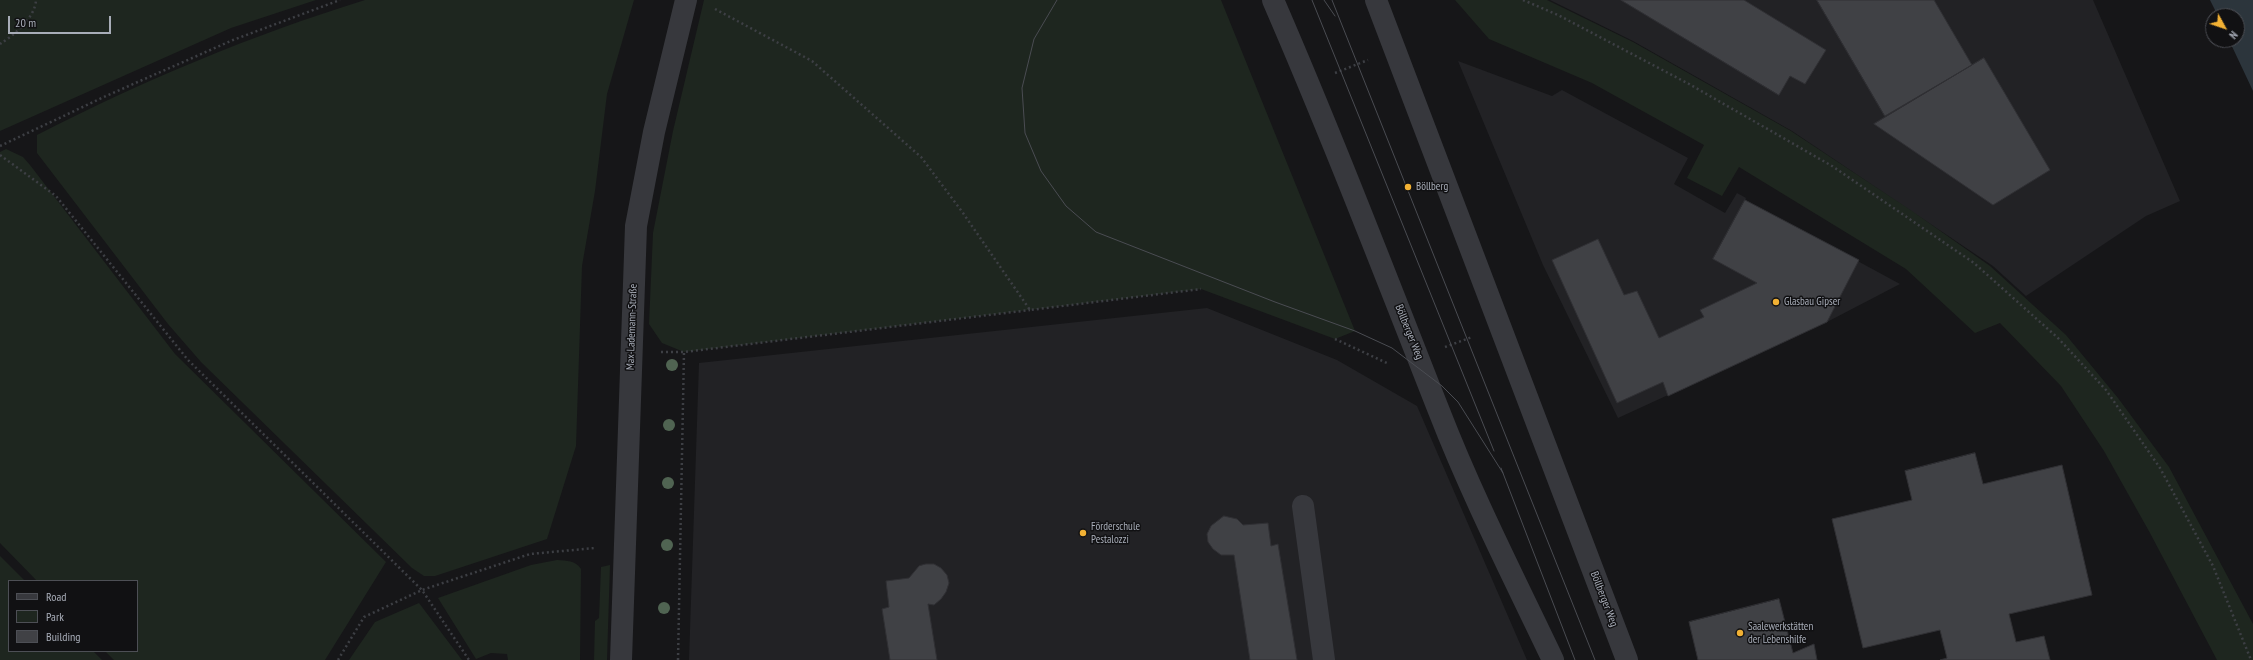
<!DOCTYPE html>
<meta charset="utf-8">
<style>
body{margin:0}
#map{position:relative;width:2253px;height:660px;overflow:hidden;background:#161618;font-family:"PT Sans Narrow",sans-serif}
canvas{display:block}
.legend{position:absolute;left:8px;top:580px;width:130px;height:72px;box-sizing:border-box;background:#111113;border:1px solid #4d4f55;margin:0;padding:5px 7px;list-style:none;font-size:12px;color:#a8adb8}
.legend li{display:flex;align-items:center;gap:8px;height:20px}
.legend b{width:20px;border:1px solid #4d4f55}
.north{position:absolute;left:2205px;top:8px;width:40px;height:40px;box-sizing:border-box;background:#111113;border:1px solid #4d4f55;border-radius:50%;rotate:130deg;font-size:11px;font-weight:700;line-height:16px;text-align:center;color:#a8adb8}
.north::after{content:'';display:block;margin:auto;width:14px;height:18px;background:#f2b134;clip-path:polygon(50% 0,100% 100%,50% 72%,0 100%)}
.scale{position:absolute;left:8px;top:16px;width:103px;height:18px;box-sizing:border-box;border:2px solid #a8adb8;border-top:0;padding-left:5px;font-size:12px;line-height:14px;white-space:nowrap;color:#a8adb8;-webkit-text-stroke:3px #111113;paint-order:stroke}
</style>
<div id="map">
<canvas width="2253" height="660"></canvas>
<ul class="legend">
<li><b style="height:5px;background:#37383d"></b>Road</li>
<li><b style="height:11px;background:#1e261f"></b>Park</li>
<li><b style="height:11px;background:#404145"></b>Building</li>
</ul>
<div class="north">N</div>
<div class="scale">20 m</div>
</div>
<script>
const c = document.querySelector('canvas').getContext('2d');
c.lineJoin = 'round';
function fill(path, color) {
  c.fillStyle = color;
  c.fill(path, 'evenodd');
}
function stroke(path, color, width, dash) {
  c.strokeStyle = color;
  c.lineWidth = width;
  c.lineCap = dash ? 'butt' : 'round';
  c.setLineDash(dash || []);
  c.stroke(path);
}
function write(font, color, halo, rows, align = 'center') {
  c.font = font + ' "PT Sans Narrow",sans-serif';
  c.lineWidth = 3;
  c.setLineDash([]);
  c.textBaseline = 'middle';
  c.strokeStyle = halo;
  c.fillStyle = color;
  for (const [text, x, y, turn = 0] of rows) {
    c.save();
    c.translate(x, y);
    c.rotate((+turn || 0) * Math.PI / 180);
    c.textAlign = isNaN(turn) ? turn : align;
    if (halo) c.strokeText(text, 0, 0);
    c.fillText(text, 0, 0);
    c.restore();
  }
}
const built = new Path2D(`
 M1550,0H2093L2180,201L2146,216L2026,296L1993,266L1792,131L1633,41Z
 M1458,61L1552,96L1562,90L1688,158L1674,184L1725,213L1737,193L1746,198L1745,200L1900,284L1827,322L1618,418L1543,265Z
 M1207,308L1337,360L1417,406L1527,660H689L699,363Z`);
const green = new Path2D(`
 M0,0H316L231,28L0,131Z
 M365,0H634L607,94L595,191L582,266L576,446L547,539L435,576H424L412,568L201,362L168,324L37,153V135C142,81 252,35 365,0Z
 M704,0H1221L1355,331L1335,339L1201,289L684,352L662,343L649,324L653,233L673,131Z
 M1455,0H1547L1633,42L1791,131L1912,211L1990,266L2066,335L2118,398L2169,467L2253,624V660H2217L2150,533L2104,451L2061,386L2000,323L1975,333L1906,269L1739,167L1722,196L1687,178L1704,145L1592,83L1489,39Z
 M6,149L23,157L30,165L175,354L386,562L325,660H114L105,651H137V581H37L0,543V152Z
 M0,556L25,581H9V651H93L102,660H0Z
 M557,560C567,561 575,560 581,569L580,660H508L507,654L491,653L476,659L438,598L531,565Z
 M610,565L607,660H594L595,621L599,618L601,567Z
 M419,603L462,660H349L375,622Z`);
const water = new Path2D(`
 M2210,0H2253V91L2229,40H2237V16H2218Z`);
const building = new Path2D(`
 M1621,0H1744L1826,50L1805,84L1790,76L1779,95Z
 M1817,0H1934L1972,65L1885,116Z
 M1984,58L2050,170L1993,205L1874,124Z
 M1745,200L1859,260L1827,322L1668,396L1663,382L1617,403L1552,260L1598,239L1624,295L1637,291L1659,338L1704,317L1700,310L1757,283L1713,259Z
 M1975,453L1983,484L2062,465L2092,595L2009,614L2016,642L2044,636L2050,660H1940L1947,658L1940,630L1863,648L1832,519L1912,500L1905,471Z
 M1224,516L1237,519L1243,525L1268,523L1271,546L1278,544L1297,660H1250L1234,555H1221L1213,549L1208,542L1207,534L1211,526Z
 M926,564H934L941,568L947,575L949,583L946,592L941,599L934,605L928,604L937,660H890L882,609L889,607L886,581L909,578L919,566Z
 M1779,599L1793,653L1814,644L1817,660H1698L1689,622Z`);
const path = new Path2D(`
 M1523,0L1558,15L1689,84L1832,166L1974,263L2058,338L2106,390L2160,468L2213,566L2251,660
 M715,9L812,61L921,157L963,213L1030,310L1201,289
 M0,44C14,35 35,18 36,0
 M1335,73L1368,60
 M0,146L106,96L233,40L340,0
 M0,155L56,196L188,360L422,590L469,660
 M1335,339L1389,364
 M1445,347L1472,337
 M661,352H684L1030,310
 M338,660L364,617L422,590L530,554L595,548
 M678,660L684,352`);
const minor = new Path2D(`
 M1273,0C1332,136 1385,274 1439,411C1472,496 1514,578 1553,660
 M1376,0L1627,660
 M1303,506L1324,660
 M621,660L636,226L654,132L686,0`);
const tram = new Path2D(`
 M1057,0L1034,39L1022,88L1025,133L1041,171L1066,206L1096,232L1275,302L1355,331L1392,348L1442,386L1458,402L1503,473
 M1312,0L1494,451
 M1324,0L1335,16
 M1332,0L1595,660
 M1501,468L1575,660`);
const trees = [
 [672,365],
 [669,425],
 [668,483],
 [667,545],
 [664,608]
];
const markers = [
 [1408,187,4,"#f2b134"],
 [1776,302,4,"#f2b134"],
 [1083,533,4,"#f2b134"],
 [1740,633,4,"#f2b134"]
];
const poiNames = [
 ["Böllberg",1416,187],
 ["Glasbau Gipser",1784,302],
 ["Förderschule",1091,527],
 ["Pestalozzi",1091,540],
 ["Saalewerkstätten",1748,627],
 ["der Lebenshilfe",1748,640]
];
const streetNames = [
 ["Max-Lademann-Straße",632,327,-88],
 ["Böllberger Weg",1409,332,68],
 ["Böllberger Weg",1604,599,69]
];
fill(built, '#222225');
fill(green, '#1e261f');
fill(water, '#2c353c');
fill(building, '#404145');
stroke(building, '#303034', 1);
stroke(path, '#3d3f44', 2.5, [2, 3]);
stroke(minor, '#37383d', 22);
stroke(tram, '#4a4c52', 1);
c.fillStyle = '#506452';
for (const [x, y] of trees) {
  c.beginPath();
  c.arc(x, y, 6, 0, 2 * Math.PI);
  c.fill();
}
for (const [x, y, r, color] of markers) {
  const dot = new Path2D();
  dot.arc(x, y, r, 0, 2 * Math.PI);
  c.fillStyle = color;
  c.fill(dot);
  stroke(dot, '#111113', 1.5);
}
write('11px', '#a8adb8', '#111113', poiNames, 'left');
write('11px', '#a8adb8', '#111113', streetNames);
</script>
